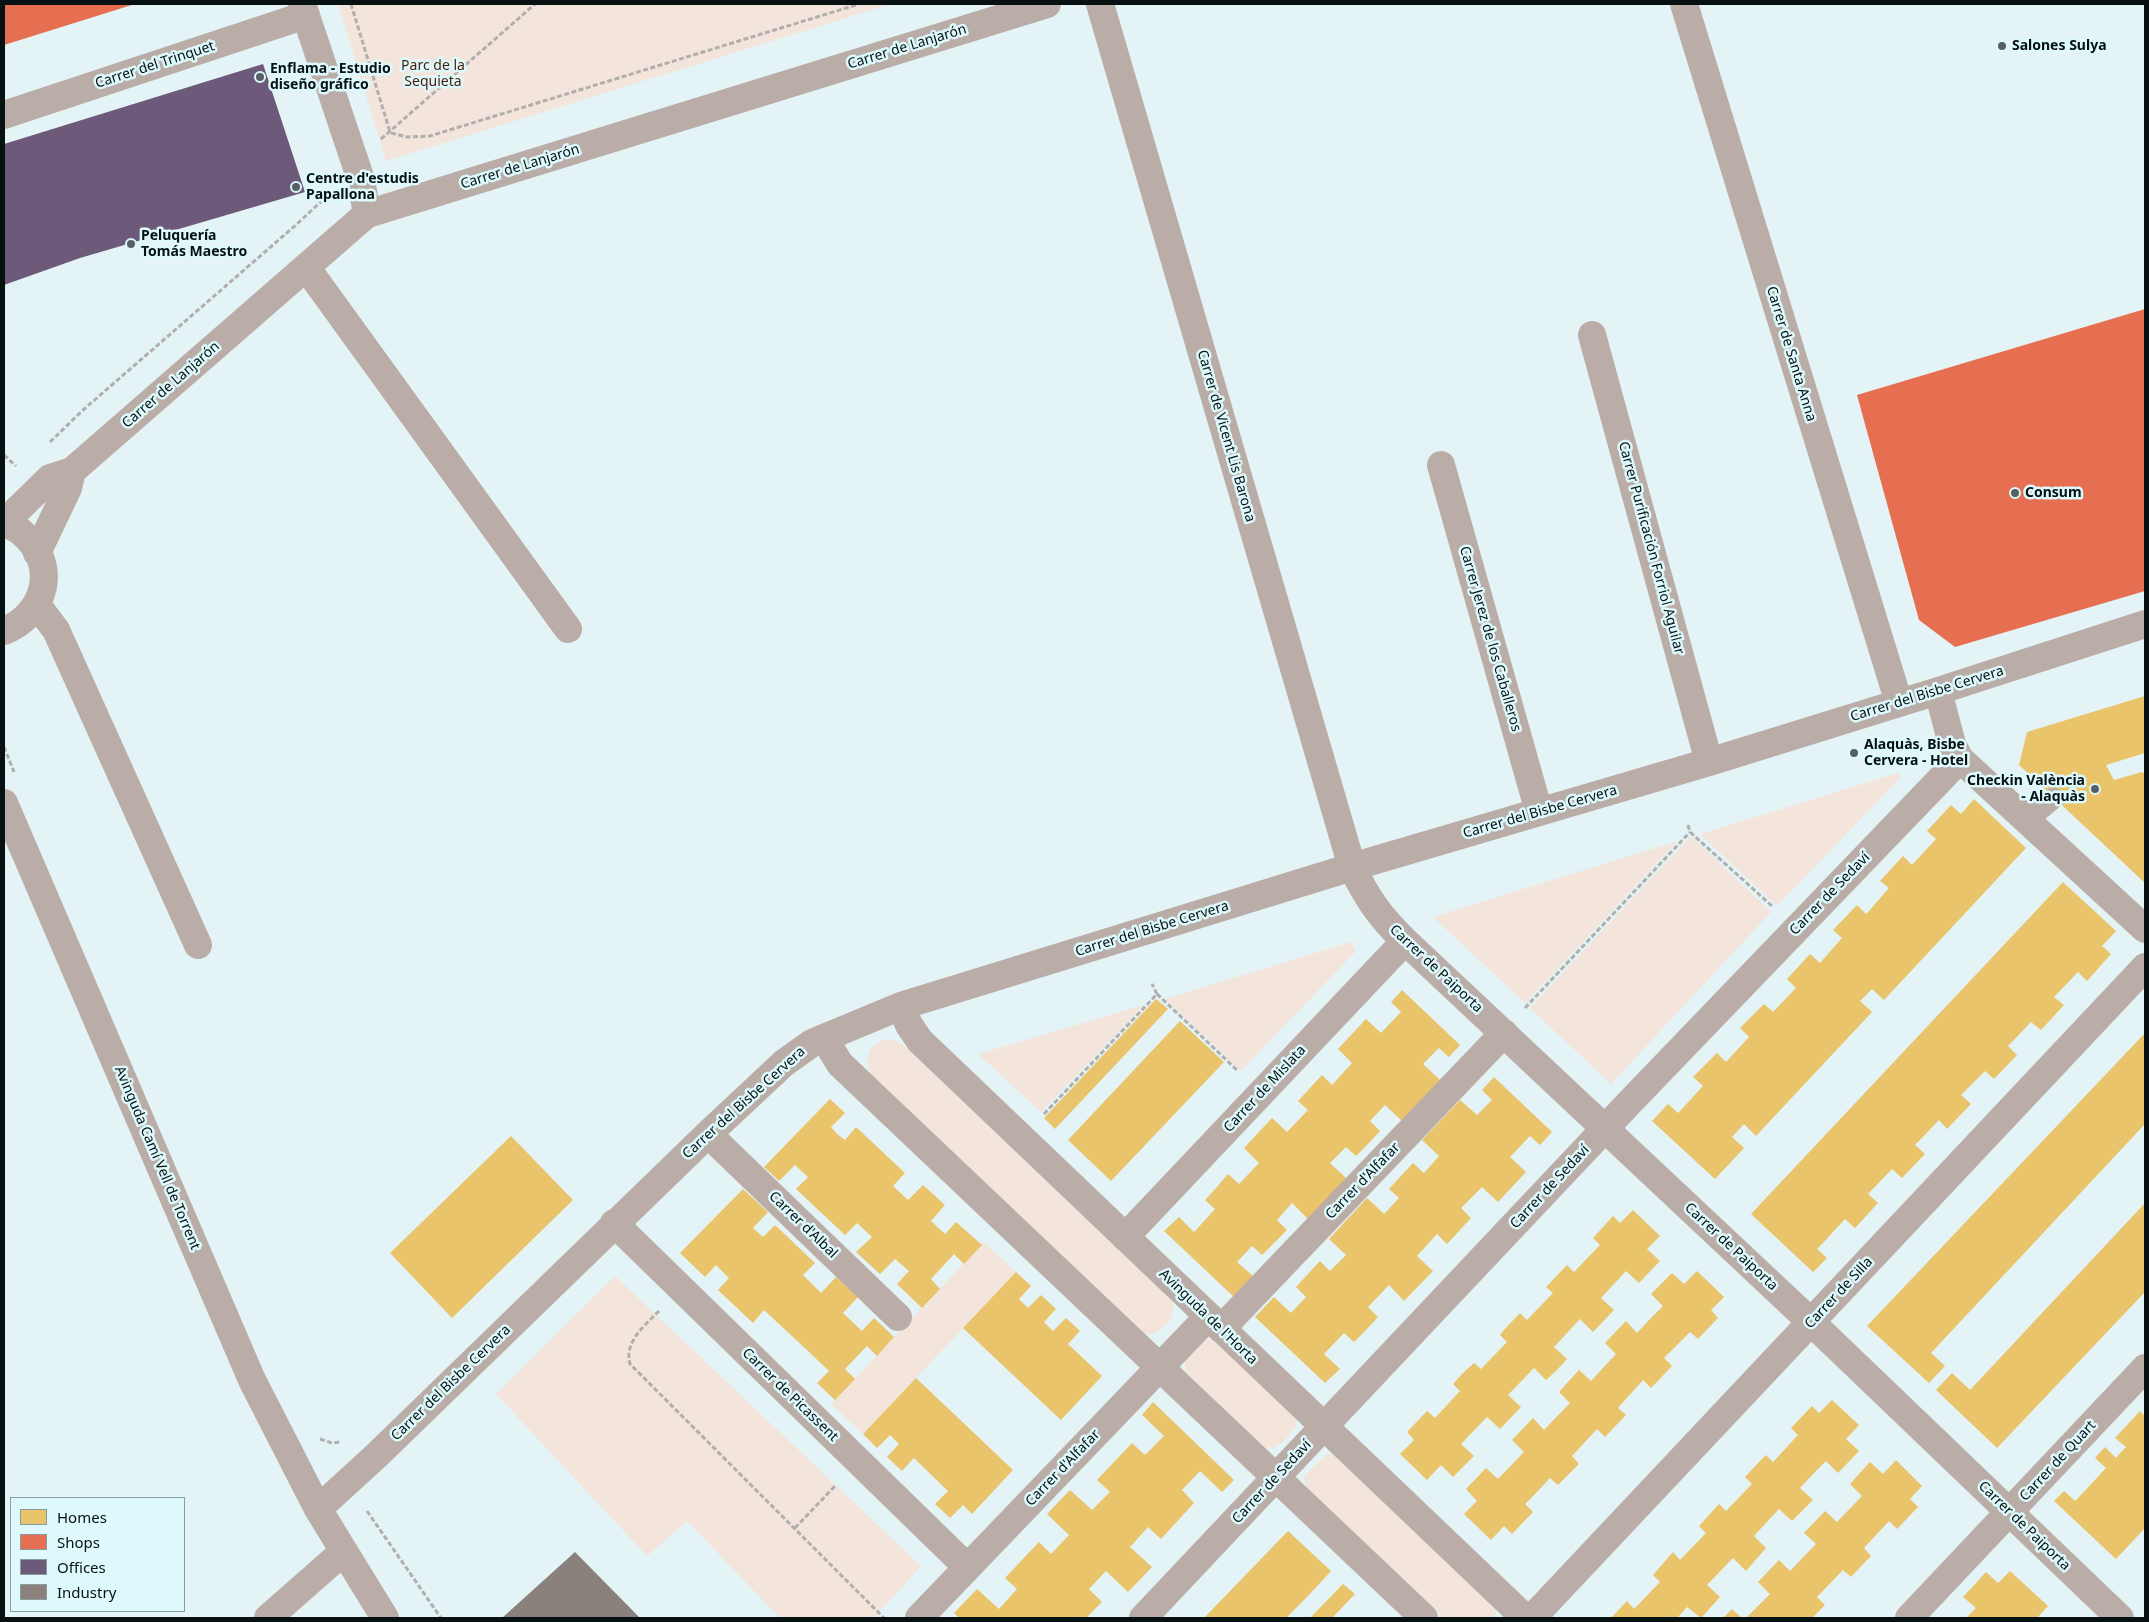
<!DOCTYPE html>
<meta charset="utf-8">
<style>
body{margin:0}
#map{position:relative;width:2149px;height:1622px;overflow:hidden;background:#e4f3f5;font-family:"Noto Sans",sans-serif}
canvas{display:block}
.frame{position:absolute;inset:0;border:5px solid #071112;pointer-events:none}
.legend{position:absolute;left:10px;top:1497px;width:175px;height:115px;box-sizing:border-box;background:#ddf9fc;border:1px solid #879c9e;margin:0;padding:6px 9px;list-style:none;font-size:15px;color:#071112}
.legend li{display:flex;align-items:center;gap:10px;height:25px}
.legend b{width:25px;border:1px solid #879c9e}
</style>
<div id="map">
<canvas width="2149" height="1622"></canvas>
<div class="frame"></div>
<ul class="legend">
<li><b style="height:14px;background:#e9c46a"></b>Homes</li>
<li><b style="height:14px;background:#e76f51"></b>Shops</li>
<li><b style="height:14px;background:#6d597a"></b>Offices</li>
<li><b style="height:14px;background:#8a817c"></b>Industry</li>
</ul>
</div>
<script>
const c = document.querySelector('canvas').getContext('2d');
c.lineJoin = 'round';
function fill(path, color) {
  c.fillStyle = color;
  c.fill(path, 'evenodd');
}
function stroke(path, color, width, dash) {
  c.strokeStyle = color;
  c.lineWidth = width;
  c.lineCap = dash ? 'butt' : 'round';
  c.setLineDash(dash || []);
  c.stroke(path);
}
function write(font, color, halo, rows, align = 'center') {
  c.font = font + ' "Noto Sans",sans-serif';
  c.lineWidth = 5;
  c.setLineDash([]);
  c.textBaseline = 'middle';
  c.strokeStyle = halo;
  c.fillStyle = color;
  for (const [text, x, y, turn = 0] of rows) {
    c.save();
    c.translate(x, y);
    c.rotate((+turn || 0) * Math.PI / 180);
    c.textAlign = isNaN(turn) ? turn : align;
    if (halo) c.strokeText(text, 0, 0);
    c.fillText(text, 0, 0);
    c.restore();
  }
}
const green = new Path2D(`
 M338,4H891L386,161Z
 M1898,773L1901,777L1777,906L1700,834Z
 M1691,836L1771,912L1611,1084L1530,1008Z
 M1678,841L1525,1003L1433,917Z
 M1351,942L1356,951L1241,1071L1165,999Z
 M1144,1005L1041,1112L978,1054Z
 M883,1040C900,1036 912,1053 923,1064L1171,1300C1179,1314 1163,1333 1148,1335L1142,1332L871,1075C864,1060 867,1046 883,1040Z
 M984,1242L1016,1272L863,1434L831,1404Z
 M615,1276L921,1566L874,1618H780L687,1521L647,1556L496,1394Z
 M1207,1339L1216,1341L1293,1415L1296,1420V1427C1287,1437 1277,1453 1263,1447L1185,1371V1361Z
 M1327,1454L1336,1456L1496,1607V1618H1444L1307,1489L1303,1477Z`);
const homes = new Path2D(`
 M2145,696V753L2106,765L2114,780L2142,772L2145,774V883L2019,765L2027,732Z
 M1974,799L2026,848L1884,1000L1872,989L1860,1001L1872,1012L1756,1136L1744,1124L1732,1137L1744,1148L1715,1179L1652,1121L1668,1104L1678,1113L1681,1110L1703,1086L1693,1077L1717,1053L1726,1062L1749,1037L1740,1028L1764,1004L1773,1012L1796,988L1787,979L1810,954L1820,963L1842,938L1833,930L1857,905L1866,914L1870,910L1889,888L1880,881L1903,856L1912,865L1936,839L1927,831L1951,805L1961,814Z
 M2063,882L2116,931L2102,946L2111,954L2087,981L2078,972L2054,997L2064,1005L2041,1030L2031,1022L2012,1042L2008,1046L2017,1055L1994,1079L1985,1071L1961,1095L1971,1104L1947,1129L1939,1120L1919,1141L1915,1145L1925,1154L1902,1178L1892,1169L1868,1194L1878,1203L1855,1228L1845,1219L1822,1244L1817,1249L1827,1258L1813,1272L1751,1214Z
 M1402,990L1460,1045L1449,1057L1439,1048L1423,1064L1440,1080L1402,1121L1385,1105L1370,1121L1380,1131L1368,1144L1356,1156L1346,1147L1330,1163L1347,1179L1309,1220L1292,1203L1277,1220L1287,1230L1262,1255L1252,1246L1237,1262L1254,1277L1235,1298L1164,1231L1179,1217L1194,1232L1215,1209L1205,1200L1216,1188L1228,1174L1239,1184L1259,1163L1244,1148L1272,1118L1287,1132L1308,1110L1298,1101L1322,1075L1332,1085L1352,1063L1338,1049L1366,1019L1381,1033L1401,1012L1391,1002Z
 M1156,999L1168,1009L1055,1129L1044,1118Z
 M1180,1021L1224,1062L1111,1181L1068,1140Z
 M2145,1033V1124L1931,1353L1945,1366L1929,1383L1867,1326Z
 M1494,1077L1552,1132L1540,1145L1530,1136L1510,1157L1526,1172L1498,1202L1482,1187L1461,1208L1471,1218L1447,1244L1437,1234L1417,1256L1433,1271L1404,1301L1389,1285L1368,1307L1378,1317L1366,1330L1354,1342L1344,1333L1324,1354L1340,1369L1325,1383L1255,1317L1274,1297L1291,1313L1306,1297L1296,1287L1307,1275L1320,1261L1330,1271L1346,1255L1329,1239L1367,1198L1384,1214L1399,1198L1389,1189L1413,1163L1424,1173L1439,1156L1422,1140L1460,1100L1477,1115L1492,1100L1482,1090Z
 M830,1099L845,1113L831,1127L837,1134L845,1140L856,1127L905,1173L893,1186L908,1200L923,1185L945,1205L931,1221L945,1234L956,1222L982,1245L964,1264L954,1254L931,1279L940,1289L922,1308L897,1284L909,1271L895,1259L880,1274L856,1252L872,1237L857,1223L845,1235L796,1189L808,1177L795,1165L779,1181L764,1167Z
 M511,1136L573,1200L452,1318L390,1253Z
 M743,1189L768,1212L753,1228L763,1237L775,1225L815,1263L803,1275L821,1293L836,1277L858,1297L843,1313L862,1331L874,1318L894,1337L877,1356L867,1346L845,1369L855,1379L835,1400L817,1383L829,1371L808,1351L764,1310L753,1323L718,1290L729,1278L716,1265L705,1277L680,1253Z
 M2145,1203V1292L1997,1448L1936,1390L1952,1373L1970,1390Z
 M1633,1210L1660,1236L1647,1249L1660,1261L1639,1283L1626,1271L1601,1298L1614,1310L1593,1332L1580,1319L1554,1347L1567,1359L1556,1371L1546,1380L1534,1368L1508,1395L1521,1407L1500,1429L1487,1417L1461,1444L1474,1456L1453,1477L1441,1465L1427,1480L1400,1454L1414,1440L1407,1432L1427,1411L1435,1418L1460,1391L1453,1384L1462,1374L1474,1363L1481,1369L1507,1342L1500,1335L1504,1330L1520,1313L1527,1320L1553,1293L1546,1287L1567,1265L1574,1272L1600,1245L1593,1238L1613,1216L1620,1223Z
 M1697,1271L1724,1297L1711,1310L1718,1318L1698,1339L1690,1332L1664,1358L1672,1366L1651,1388L1643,1380L1618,1408L1626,1415L1605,1437L1597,1429L1572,1456L1579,1464L1558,1485L1550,1478L1537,1492L1525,1504L1533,1512L1512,1534L1504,1526L1491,1540L1464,1514L1477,1501L1466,1489L1486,1468L1498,1479L1524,1452L1512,1440L1533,1418L1544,1430L1570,1403L1559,1392L1568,1382L1579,1370L1591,1381L1616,1354L1605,1343L1626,1321L1637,1333L1650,1319L1663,1306L1651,1294L1672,1273L1684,1284Z
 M1016,1272L1031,1286L1019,1299L1028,1308L1041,1295L1056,1309L1044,1322L1053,1331L1066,1318L1080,1331L1068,1344L1102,1376L1061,1420L963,1328Z
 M916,1378L1013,1470L972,1514L963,1505L950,1518L935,1504L948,1491L919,1463L914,1458L902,1471L887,1457L899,1444L890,1435L877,1448L863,1434Z
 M1832,1400L1859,1425L1846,1439L1859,1451L1838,1473L1826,1461L1813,1474L1800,1488L1813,1500L1792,1521L1779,1509L1765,1524L1754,1536L1766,1548L1746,1571L1733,1558L1707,1585L1720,1597L1701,1618L1687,1607L1677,1618H1611L1627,1601L1634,1609L1660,1582L1653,1575L1673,1552L1680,1560L1706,1533L1699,1526L1719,1504L1726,1511L1752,1484L1745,1477L1760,1461L1766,1455L1773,1462L1798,1435L1791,1428L1812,1406L1819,1413Z
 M1153,1402L1234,1480L1222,1492L1200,1471L1182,1490L1194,1503L1161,1539L1148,1527L1130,1547L1152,1567L1128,1592L1106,1571L1089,1589L1102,1602L1086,1618H959L954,1613L977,1589L999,1609L1017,1589L1005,1578L1039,1542L1051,1554L1069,1535L1047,1514L1070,1490L1092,1510L1110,1492L1097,1480L1132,1443L1145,1455L1164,1436L1142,1415Z
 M2140,1411L2145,1416V1528L2116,1559L2054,1501L2064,1491L2075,1501L2080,1496L2106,1468L2095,1458L2105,1447L2116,1458L2121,1452L2126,1447L2115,1438Z
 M1896,1460L1922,1486L1910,1499L1918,1507L1897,1529L1889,1521L1864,1548L1871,1556L1867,1560L1851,1577L1843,1570L1817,1597L1825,1605L1812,1618H1746L1770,1594L1758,1582L1779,1560L1790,1571L1816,1544L1804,1533L1825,1511L1837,1522L1862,1496L1850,1484L1859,1474L1870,1462L1883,1474Z
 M1288,1531L1331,1571L1307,1597L1286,1618H1204Z
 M2010,1571L2048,1606L2037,1618H1966L1976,1608L1963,1597L1975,1584L1986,1572L1998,1583Z
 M1343,1584L1355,1594L1332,1618H1310Z
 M1732,1609L1742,1618H1723Z`);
const shops = new Path2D(`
 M4,4H135L4,45Z
 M2145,309V591L1955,647L1919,620L1857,395Z`);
const offices = new Path2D(`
 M263,64L305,192L80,258L4,285V144Z`);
const industry = new Path2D(`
 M575,1552L640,1618H502Z`);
const path = new Path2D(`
 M351,4L390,132
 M391,133L407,137L430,136L859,4
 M381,139L535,4
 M50,442L83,410L297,224L329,194
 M4,455L16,466
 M4,747L14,772
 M1688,825L1690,832L1772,906
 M1157,994L1238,1071
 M1525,1008L1690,832
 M1044,1114L1157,994L1152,984
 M659,1311C644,1326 624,1342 630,1364L884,1618
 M320,1439L332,1443L340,1442
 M367,1511L441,1618
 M795,1528L835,1486`);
const lane = new Path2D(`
 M2012,805L2019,809L2036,813L2054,798`);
const street = new Path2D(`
 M302,4L361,180L367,214
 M1100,4L1352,867C1367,898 1380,917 1405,941L1811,1322L2120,1618
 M1684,4L1899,703
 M4,115L306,15
 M306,267L568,629
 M1592,335L1709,762
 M1441,465L1539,812
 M4,522C9,525 16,528 21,532C59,563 47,614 4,631
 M4,523L50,478L72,471L367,214L1047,4
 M37,553L68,488L72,471
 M37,605L56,630L198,945
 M1938,691L1952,744L1960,759L2145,929
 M4,803L252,1380L318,1509L385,1618
 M901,1006L909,1025L920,1041L1525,1618
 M824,1038L840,1064L1424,1618
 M708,1134L898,1317
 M614,1223L967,1567
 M1125,1237L1405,941
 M1221,1329L1504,1033
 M318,1509L376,1456L708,1134L784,1063L812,1043L901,1006L1352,867L1709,762L1938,691L2145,624
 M268,1618L343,1552
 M919,1618L1208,1317
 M1143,1618L1630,1102L1960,759
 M1532,1618L2145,967
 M1909,1618L2145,1368`);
const markers = [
 [2002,46,5,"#546061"],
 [260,77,5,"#546061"],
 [296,187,5,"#546061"],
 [131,244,5,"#546061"],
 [2015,493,5,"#546061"],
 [1854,753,5,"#546061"],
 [2095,789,5,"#546061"]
];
const poiNames = [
 ["Salones Sulya",2012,46],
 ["Enflama - Estudio",270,69],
 ["diseño gráfico",270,85],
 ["Centre d'estudis",306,179],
 ["Papallona",306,195],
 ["Peluquería",141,236],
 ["Tomás Maestro",141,252],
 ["Consum",2025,493],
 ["Alaquàs, Bisbe",1864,745],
 ["Cervera - Hotel",1864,761],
 ["Checkin València",2085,781,"right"],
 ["- Alaquàs",2085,797,"right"]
];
const streetNames = [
 ["Carrer de Lanjarón",907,47,-17],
 ["Carrer del Trinquet",155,65,-18],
 ["Carrer de Lanjarón",520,167,-17],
 ["Carrer de Santa Anna",1791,354,73],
 ["Carrer de Lanjarón",171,385,-41],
 ["Carrer de Vicent Lis Barona",1226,436,74],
 ["Carrer Purificación Forriol Aguilar",1651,548,75],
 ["Carrer Jerez de los Caballeros",1490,639,74],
 ["Carrer del Bisbe Cervera",1927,694,-17],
 ["Carrer del Bisbe Cervera",1540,812,-16],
 ["Carrer de Sedaví",1830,894,-46],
 ["Carrer del Bisbe Cervera",1152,929,-17],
 ["Carrer de Paiporta",1436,969,43],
 ["Carrer de Mislata",1265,1089,-47],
 ["Carrer del Bisbe Cervera",744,1103,-42],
 ["Avinguda Camí Vell de Torrent",157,1158,67],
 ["Carrer d'Alfafar",1363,1181,-46],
 ["Carrer de Sedaví",1550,1187,-47],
 ["Carrer d'Albal",803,1225,44],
 ["Carrer de Paiporta",1731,1247,43],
 ["Carrer de Silla",1839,1293,-47],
 ["Avinguda de l'Horta",1208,1317,44],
 ["Carrer del Bisbe Cervera",451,1383,-44],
 ["Carrer de Picassent",790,1395,44],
 ["Carrer de Quart",2058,1461,-47],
 ["Carrer d'Alfafar",1063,1468,-46],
 ["Carrer de Sedaví",1272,1482,-47],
 ["Carrer de Paiporta",2024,1526,44]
];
const parkNames = [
 ["Parc de la",433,66],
 ["Sequieta",433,82]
];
fill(green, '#f3e5dc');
fill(homes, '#e9c46a');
fill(shops, '#e76f51');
fill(offices, '#6d597a');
fill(industry, '#8a817c');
stroke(path, '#b1afad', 3, [5, 2.5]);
stroke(lane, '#baada7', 21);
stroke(street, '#baada7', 28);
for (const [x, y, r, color] of markers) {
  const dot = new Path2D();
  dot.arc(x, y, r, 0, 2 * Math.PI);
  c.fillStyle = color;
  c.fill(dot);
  stroke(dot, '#ddf9fc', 2);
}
write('bold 14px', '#071112', '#ddf9fc', poiNames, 'left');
write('14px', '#071112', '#ddf9fc', streetNames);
write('14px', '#491d06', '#ddf9fc', parkNames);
</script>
